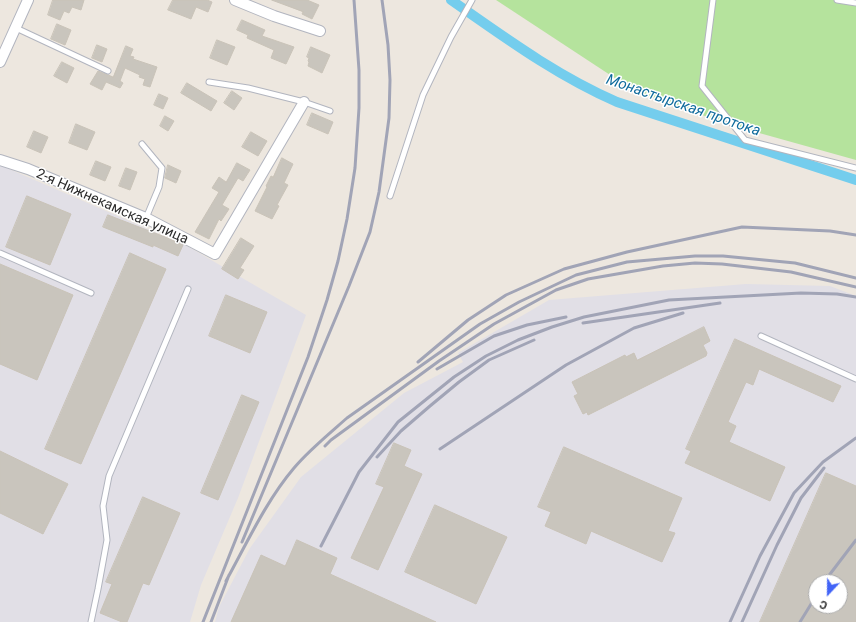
<!DOCTYPE html>
<meta charset="utf-8">
<style>
body{margin:0}
#map{position:relative;width:856px;height:622px;overflow:hidden;background:#ede7df;font-family:Roboto,sans-serif}
canvas{display:block}
.north{position:absolute;left:808px;top:574px;width:40px;height:40px;box-sizing:border-box;background:#fff;border:1px solid #ababab;border-radius:50%;rotate:202deg;font-size:11px;font-weight:700;line-height:16px;text-align:center;color:#2c2c2c}
.north::after{content:'';display:block;margin:auto;width:14px;height:18px;background:#4264f7;clip-path:polygon(50% 0,100% 100%,50% 72%,0 100%)}
</style>
<div id="map">
<canvas width="856" height="622"></canvas>
<div class="north">С</div>
</div>
<script>
const c = document.querySelector('canvas').getContext('2d');
c.lineJoin = 'round';
function fill(path, color) {
  c.fillStyle = color;
  c.fill(path, 'evenodd');
}
function stroke(path, color, width, dash) {
  c.strokeStyle = color;
  c.lineWidth = width;
  c.lineCap = dash ? 'butt' : 'round';
  c.setLineDash(dash || []);
  c.stroke(path);
}
function write(font, color, halo, rows, align = 'center') {
  c.font = font + ' Roboto,sans-serif';
  c.lineWidth = 3;
  c.setLineDash([]);
  c.textBaseline = 'middle';
  c.strokeStyle = halo;
  c.fillStyle = color;
  for (const [text, x, y, turn = 0] of rows) {
    c.save();
    c.translate(x, y);
    c.rotate((+turn || 0) * Math.PI / 180);
    c.textAlign = isNaN(turn) ? turn : align;
    if (halo) c.strokeText(text, 0, 0);
    c.fillText(text, 0, 0);
    c.restore();
  }
}
const industrial = new Path2D(`
 M0,165L187,246L306,315L238,498L201,585L190,622H0Z
 M746,284L830,286L856,296V622H215L219,607L250,548L301,477L404,393L463,362L458,353L549,300ZM816,582H840V606H816Z`);
const green = new Path2D(`
 M496,0H856V160L727,124L633,90Z`);
const canal = new Path2D(`
 M451,0C504,37 557,76 617,102L856,180`);
const building = new Path2D(`
 M53,0H84L81,10L72,7L69,13L64,11L60,20L48,15Z
 M173,0H207L212,2L208,12L196,7L191,19L168,10Z
 M272,0H307L319,5L312,19L302,14L303,12Z
 M242,20L265,30L262,36L294,47L286,64L271,58L274,50L247,38L248,35L237,30Z
 M57,24L71,30L65,45L51,39Z
 M217,40L235,47L227,65L210,58Z
 M97,45L107,49L102,62L92,58Z
 M126,46L133,49L130,56L134,57L133,59L157,67L150,87L143,85L145,79L139,77L140,75L125,68L120,81L123,83L120,88L106,82L102,90L90,84L98,71L113,77Z
 M311,47L330,55L322,73L308,66L309,62L308,61L309,58L307,57Z
 M62,62L74,68L67,83L54,76Z
 M187,83L217,101L211,111L181,93Z
 M232,91L242,98L234,110L224,103Z
 M159,94L168,98L163,109L154,105Z
 M312,113L333,122L328,134L307,125Z
 M165,116L174,121L168,131L160,126Z
 M76,124L95,132L87,150L69,143Z
 M34,131L48,137L41,153L27,147Z
 M251,132L267,141L258,156L242,147Z
 M282,158L293,164L284,183L288,185L277,205L279,206L272,219L255,211L267,187L266,186L271,176L273,177Z
 M96,161L111,167L105,181L90,175Z
 M237,163L250,170L243,181L238,178L222,205L229,209L221,221L219,219L209,239L195,232L219,192L212,188L219,177L226,182Z
 M168,165L181,171L176,183L165,178Z
 M126,168L137,172L130,190L119,186Z
 M27,196L71,214L50,265L6,247Z
 M108,215L165,237L183,245L178,256L153,245V247L103,227Z
 M241,238L254,246L240,268L244,270L238,279L222,269Z
 M130,253L166,269L81,464L45,449Z
 M0,264L73,295L37,380L0,364Z
 M226,295L267,312L250,353L209,336Z
 M704,327L710,341L703,345L707,353L706,356L588,415L587,412L583,414L574,396L578,394L572,382L625,355L626,357L634,353L637,360Z
 M735,339L841,386L833,402L759,369L753,385L746,382L728,422L736,426L729,442L785,467L770,501L685,463L691,451L686,449Z
 M242,395L259,402L218,500L201,493Z
 M394,443L411,450L404,466L422,474L378,570L351,558L384,487L376,484Z
 M564,447L682,498L668,531L675,533L662,562L591,531L586,544L545,526L551,512L538,507Z
 M0,451L68,484L43,534L0,513Z
 M826,473L856,486V622H760ZM816,582H840V606H816Z
 M143,497L180,513L149,585L143,583L127,622H122L100,613L112,584L106,582Z
 M435,505L507,537L476,604L405,572Z
 M297,540L337,558L330,574L436,622H231L261,555L285,566Z`);
const service = new Path2D(`
 M713,0L702,86L745,140L856,168
 M837,0L856,3
 M16,28L108,71
 M209,82L248,88L304,102L330,111
 M142,144L162,168L159,187L146,218
 M390,196L423,95L451,37L472,0
 M0,253L91,293
 M761,336L856,379
 M91,622L98,589L107,540L103,506L109,476L188,289`);
const minor = new Path2D(`
 M235,0L274,16L320,31
 M0,62L28,0
 M0,160L28,169L146,218L215,254L304,102`);
const rail = new Path2D(`
 M583,323L720,303
 M418,362L468,320L506,295L564,269L627,252L742,227L830,231L856,235
 M437,369L494,336L527,325L566,317
 M325,446L331,440L439,361L494,324L556,290L588,279L663,266L695,263L722,264L791,272L856,287
 M440,449L566,365L634,328L683,313
 M377,457L401,431L430,406L459,382L489,360L534,340
 M242,542L349,286L370,232L379,192L389,118L390,80L388,45L382,0
 M321,546L359,472L398,422L454,377L486,356L518,340L552,327L584,317L669,300L801,293L837,294L856,297
 M226,581C247,543 266,501 294,468C308,451 330,433 347,418L480,324L519,302L576,275L627,262L695,256H723L795,263L856,278
 M824,582L856,540
 M203,622L308,357L327,300L338,261L347,219L355,168L359,108V70L354,0
 M211,622L229,575
 M730,622L760,556L794,493L823,462L856,438
 M742,622L777,545L801,498L824,468
 M800,622L816,596`);
const streetNames = [
 ["2-я Нижнекамская улица",112,207,24]
];
const waterNames = [
 ["Монастырская протока",683,106,19]
];
fill(industrial, '#e1dfe6');
fill(green, '#b5e39d');
stroke(canal, '#74cded', 10);
fill(building, '#c9c5bd');
stroke(building, '#c9c3b8', 1);
stroke(service, '#b2b5bf', 7);
stroke(minor, '#b2b5bf', 12);
stroke(service, '#fff', 5);
stroke(minor, '#fff', 10);
stroke(rail, '#a1a4b6', 3);
write('14px', '#2c2c2c', '#fff', streetNames);
write('italic 15px', '#106c9d', '#fff', waterNames);
</script>
